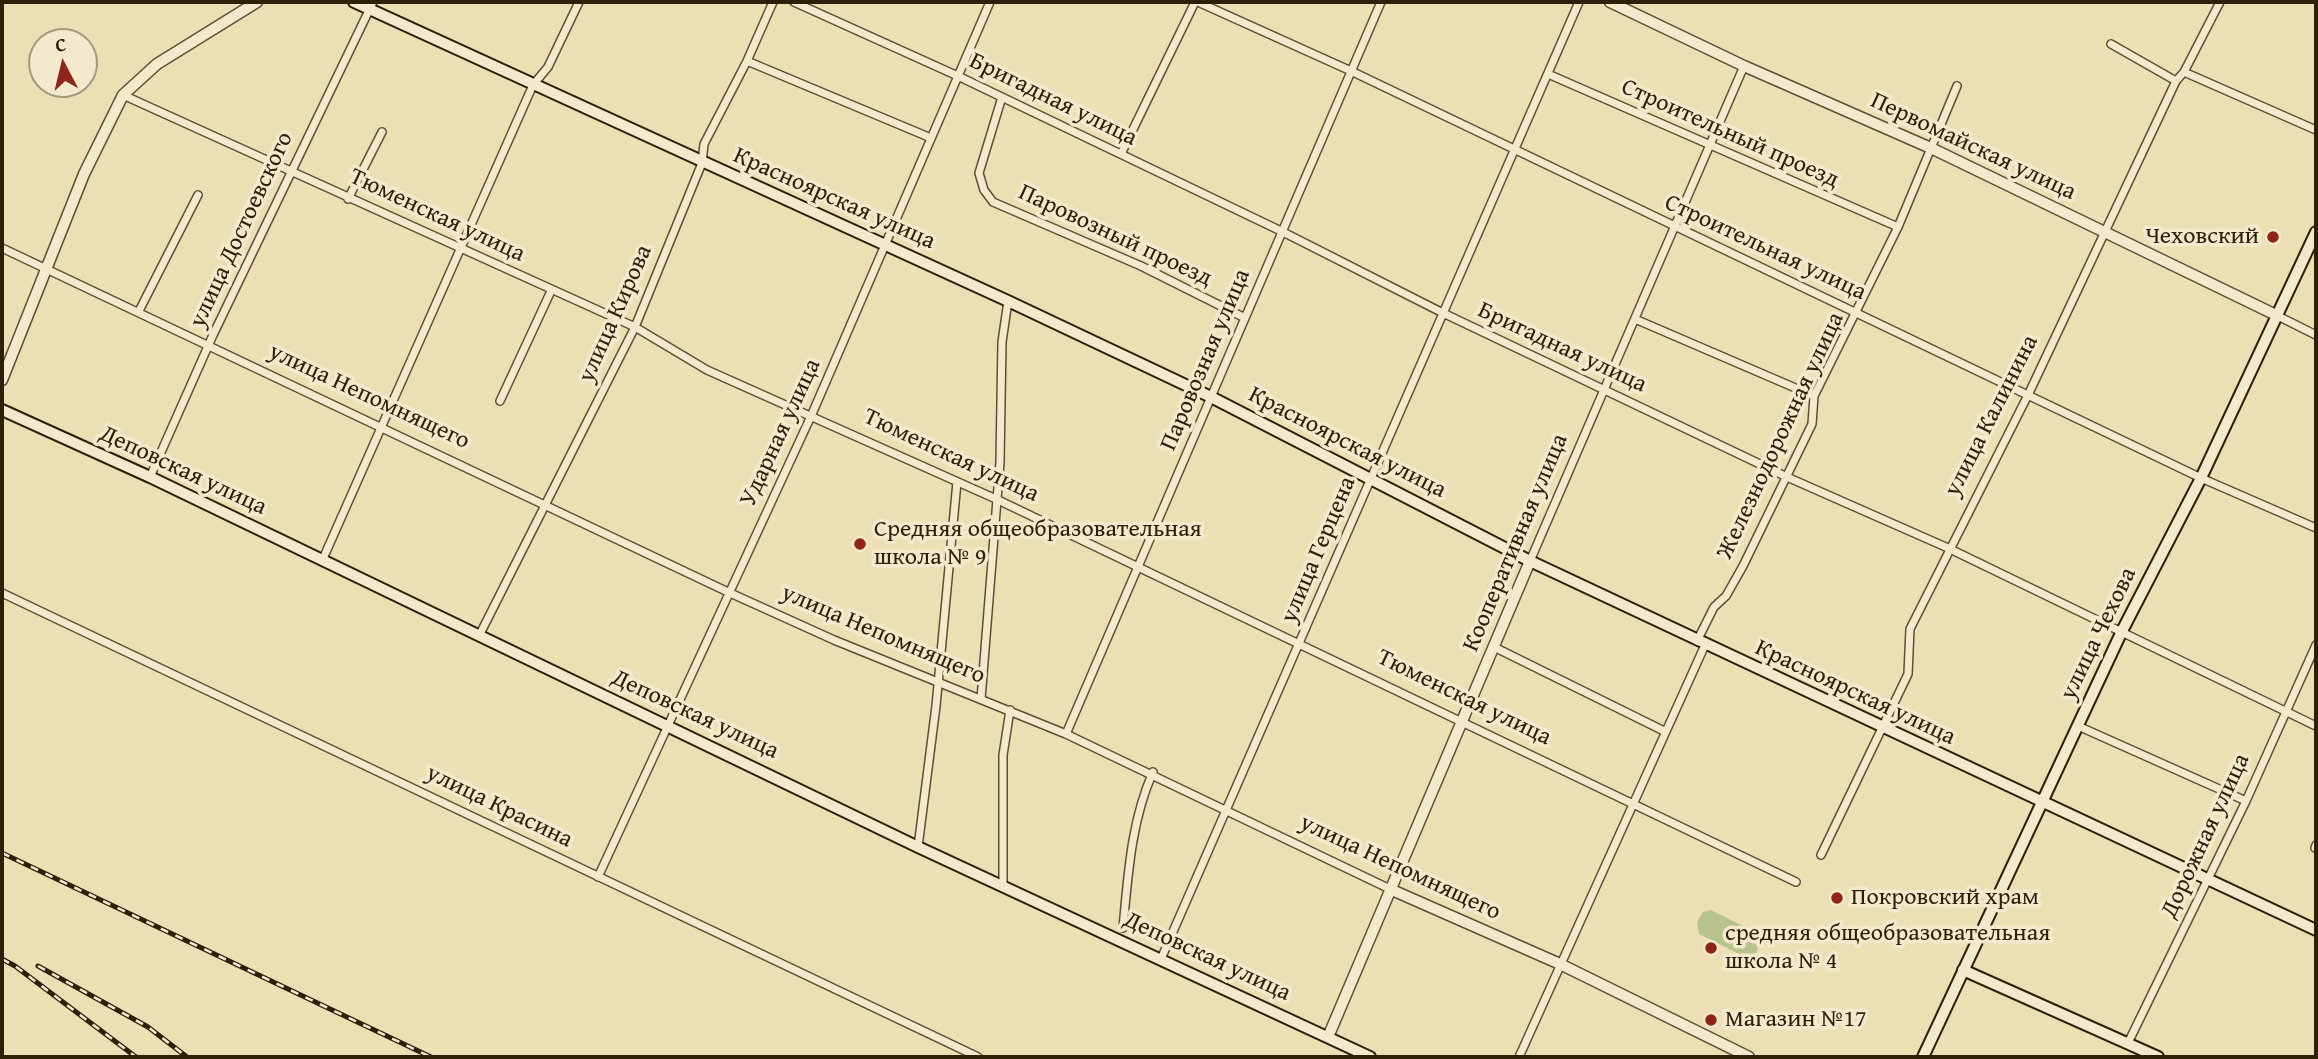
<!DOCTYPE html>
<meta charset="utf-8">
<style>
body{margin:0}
#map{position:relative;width:2318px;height:1059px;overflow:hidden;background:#ecdfb3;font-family:"Gentium Book Plus",serif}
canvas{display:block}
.frame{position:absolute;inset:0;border:4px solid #2e1f09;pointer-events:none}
.north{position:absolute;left:28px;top:28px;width:70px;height:70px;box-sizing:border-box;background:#f3eace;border:2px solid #a4997f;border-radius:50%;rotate:353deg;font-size:19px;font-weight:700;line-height:28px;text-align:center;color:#2e1f09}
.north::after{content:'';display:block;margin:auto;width:24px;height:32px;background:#8f2418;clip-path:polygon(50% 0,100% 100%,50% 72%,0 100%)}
</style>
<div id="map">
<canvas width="2318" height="1059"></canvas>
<div class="frame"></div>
<div class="north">С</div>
</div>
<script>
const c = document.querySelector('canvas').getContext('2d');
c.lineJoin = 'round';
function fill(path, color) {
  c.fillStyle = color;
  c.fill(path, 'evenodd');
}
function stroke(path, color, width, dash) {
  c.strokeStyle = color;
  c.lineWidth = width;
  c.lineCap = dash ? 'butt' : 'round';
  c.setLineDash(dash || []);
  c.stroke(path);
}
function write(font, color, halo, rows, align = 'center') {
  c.font = font + ' "Gentium Book Plus",serif';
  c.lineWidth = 7;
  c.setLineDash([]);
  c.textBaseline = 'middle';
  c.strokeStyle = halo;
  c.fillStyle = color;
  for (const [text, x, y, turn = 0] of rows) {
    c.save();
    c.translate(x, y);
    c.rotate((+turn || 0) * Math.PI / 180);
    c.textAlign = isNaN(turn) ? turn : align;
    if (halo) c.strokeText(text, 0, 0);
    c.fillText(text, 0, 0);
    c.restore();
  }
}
const green = new Path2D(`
 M1711,910L1757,933L1761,941L1756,953L1745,957L1699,934L1697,922L1703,912Z`);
const minor = new Path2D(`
 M794,2L960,77L1283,232L1441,312L1787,477L1948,548L2316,726
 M1198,2L1351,71L2201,478L2316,528
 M2111,44L2176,81
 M747,61L931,138
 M2184,72L2316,130
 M1548,74L1898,227
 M123,95L635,327L707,370L996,499L1796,882
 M1002,97L979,173L984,190L993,202L1141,266L1245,318
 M1121,154L1195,2
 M348,199L382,132
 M2,248L728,592L834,640L1066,734L1392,890
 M139,311L198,195
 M2276,315L2316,335
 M1635,319L1814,396
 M500,401L551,291
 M150,477L213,335L373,2
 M322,561L533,85L548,67L579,2
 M1530,561L1744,66
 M2,593L978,1057
 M479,636L635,327L702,163L704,144L747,61L773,2
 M1697,641L1714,607L1726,596L1743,566L1812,424L1814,396L1898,227L1957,86
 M1494,647L1664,731
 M981,699L1000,462L1002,342L1008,301
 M2078,726L2246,801
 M1066,734L1381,2
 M918,847L936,706L957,482
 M2315,848L2316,845
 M1821,855L1908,674L1910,629L2029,393L2176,81L2184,72L2220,2
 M598,877L812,414L990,2
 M1003,885V755L1010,710
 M1123,928C1128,876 1131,821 1153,772
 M1161,959L1579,2
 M2128,1043L2246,801L2316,645
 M1519,1057L1705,645`);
const tertiary = new Path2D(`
 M1610,2L1744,66L1933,149L2276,315
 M2,380L84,174L123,95L157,64L257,2
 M1392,890L1560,964L1749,1057
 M1328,1037L1530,561`);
const secondary = new Path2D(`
 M354,2L1008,301L1211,397L1530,561L2316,930
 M2,410L150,477L918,847L1370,1057
 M1963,970L2158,1057
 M1923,1057L2122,631L2201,478L2316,232`);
const rail = new Path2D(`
 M2,853L431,1057
 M2,959L15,966L136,1057
 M38,966L148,1027L187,1057`);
const markers = [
 [2273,237,7,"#8f2418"],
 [860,544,7,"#8f2418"],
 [1837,898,7,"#8f2418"],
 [1711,948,7,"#8f2418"],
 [1711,1020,7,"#8f2418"]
];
const streetNames = [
 ["Бригадная улица",1053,100,26],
 ["Строительный проезд",1730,134,24],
 ["Первомайская улица",1973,147,25],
 ["Красноярская улица",834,199,24],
 ["Тюменская улица",437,216,25],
 ["улица Достоевского",242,230,-65],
 ["Паровозный проезд",1115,236,25],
 ["Строительная улица",1765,248,25],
 ["улица Кирова",616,314,-66],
 ["Бригадная улица",1562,348,25],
 ["Паровозная улица",1206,360,-67],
 ["улица Непомнящего",369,397,25],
 ["улица Калинина",1992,416,-63],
 ["Ударная улица",781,433,-65],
 ["Железнодорожная улица",1781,436,-65],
 ["Красноярская улица",1347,443,27],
 ["Тюменская улица",951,456,25],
 ["Деповская улица",183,471,25],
 ["Кооперативная улица",1516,543,-67],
 ["улица Герцена",1319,550,-67],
 ["улица Чехова",2099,634,-64],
 ["улица Непомнящего",883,635,23],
 ["Красноярская улица",1855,693,25],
 ["Тюменская улица",1464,698,26],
 ["Деповская улица",695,715,25],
 ["улица Красина",499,807,26],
 ["Дорожная улица",2206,836,-65],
 ["улица Непомнящего",1400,868,25],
 ["Деповская улица",1207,957,25]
];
const poiNames = [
 ["Чеховский",2259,237,"right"],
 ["Средняя общеобразовательная",874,530],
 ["школа № 9",874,558],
 ["Покровский храм",1851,898],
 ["средняя общеобразовательная",1725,934],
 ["школа № 4",1725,962],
 ["Магазин №17",1725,1020]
];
fill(green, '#b8c28c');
stroke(minor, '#5e4f34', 10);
stroke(tertiary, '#5e4f34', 13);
stroke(secondary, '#2e1f09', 14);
stroke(minor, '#f3eace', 7);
stroke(tertiary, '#f3eace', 10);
stroke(secondary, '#f3eace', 10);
stroke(rail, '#2e1f09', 5);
stroke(rail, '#f3eace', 2.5, [8]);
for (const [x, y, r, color] of markers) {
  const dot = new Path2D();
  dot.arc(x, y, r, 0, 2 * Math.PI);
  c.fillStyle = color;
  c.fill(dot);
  stroke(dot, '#f3eace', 2.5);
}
write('24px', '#2e1f09', '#f3eace', streetNames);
write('24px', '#2e1f09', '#f3eace', poiNames, 'left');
</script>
